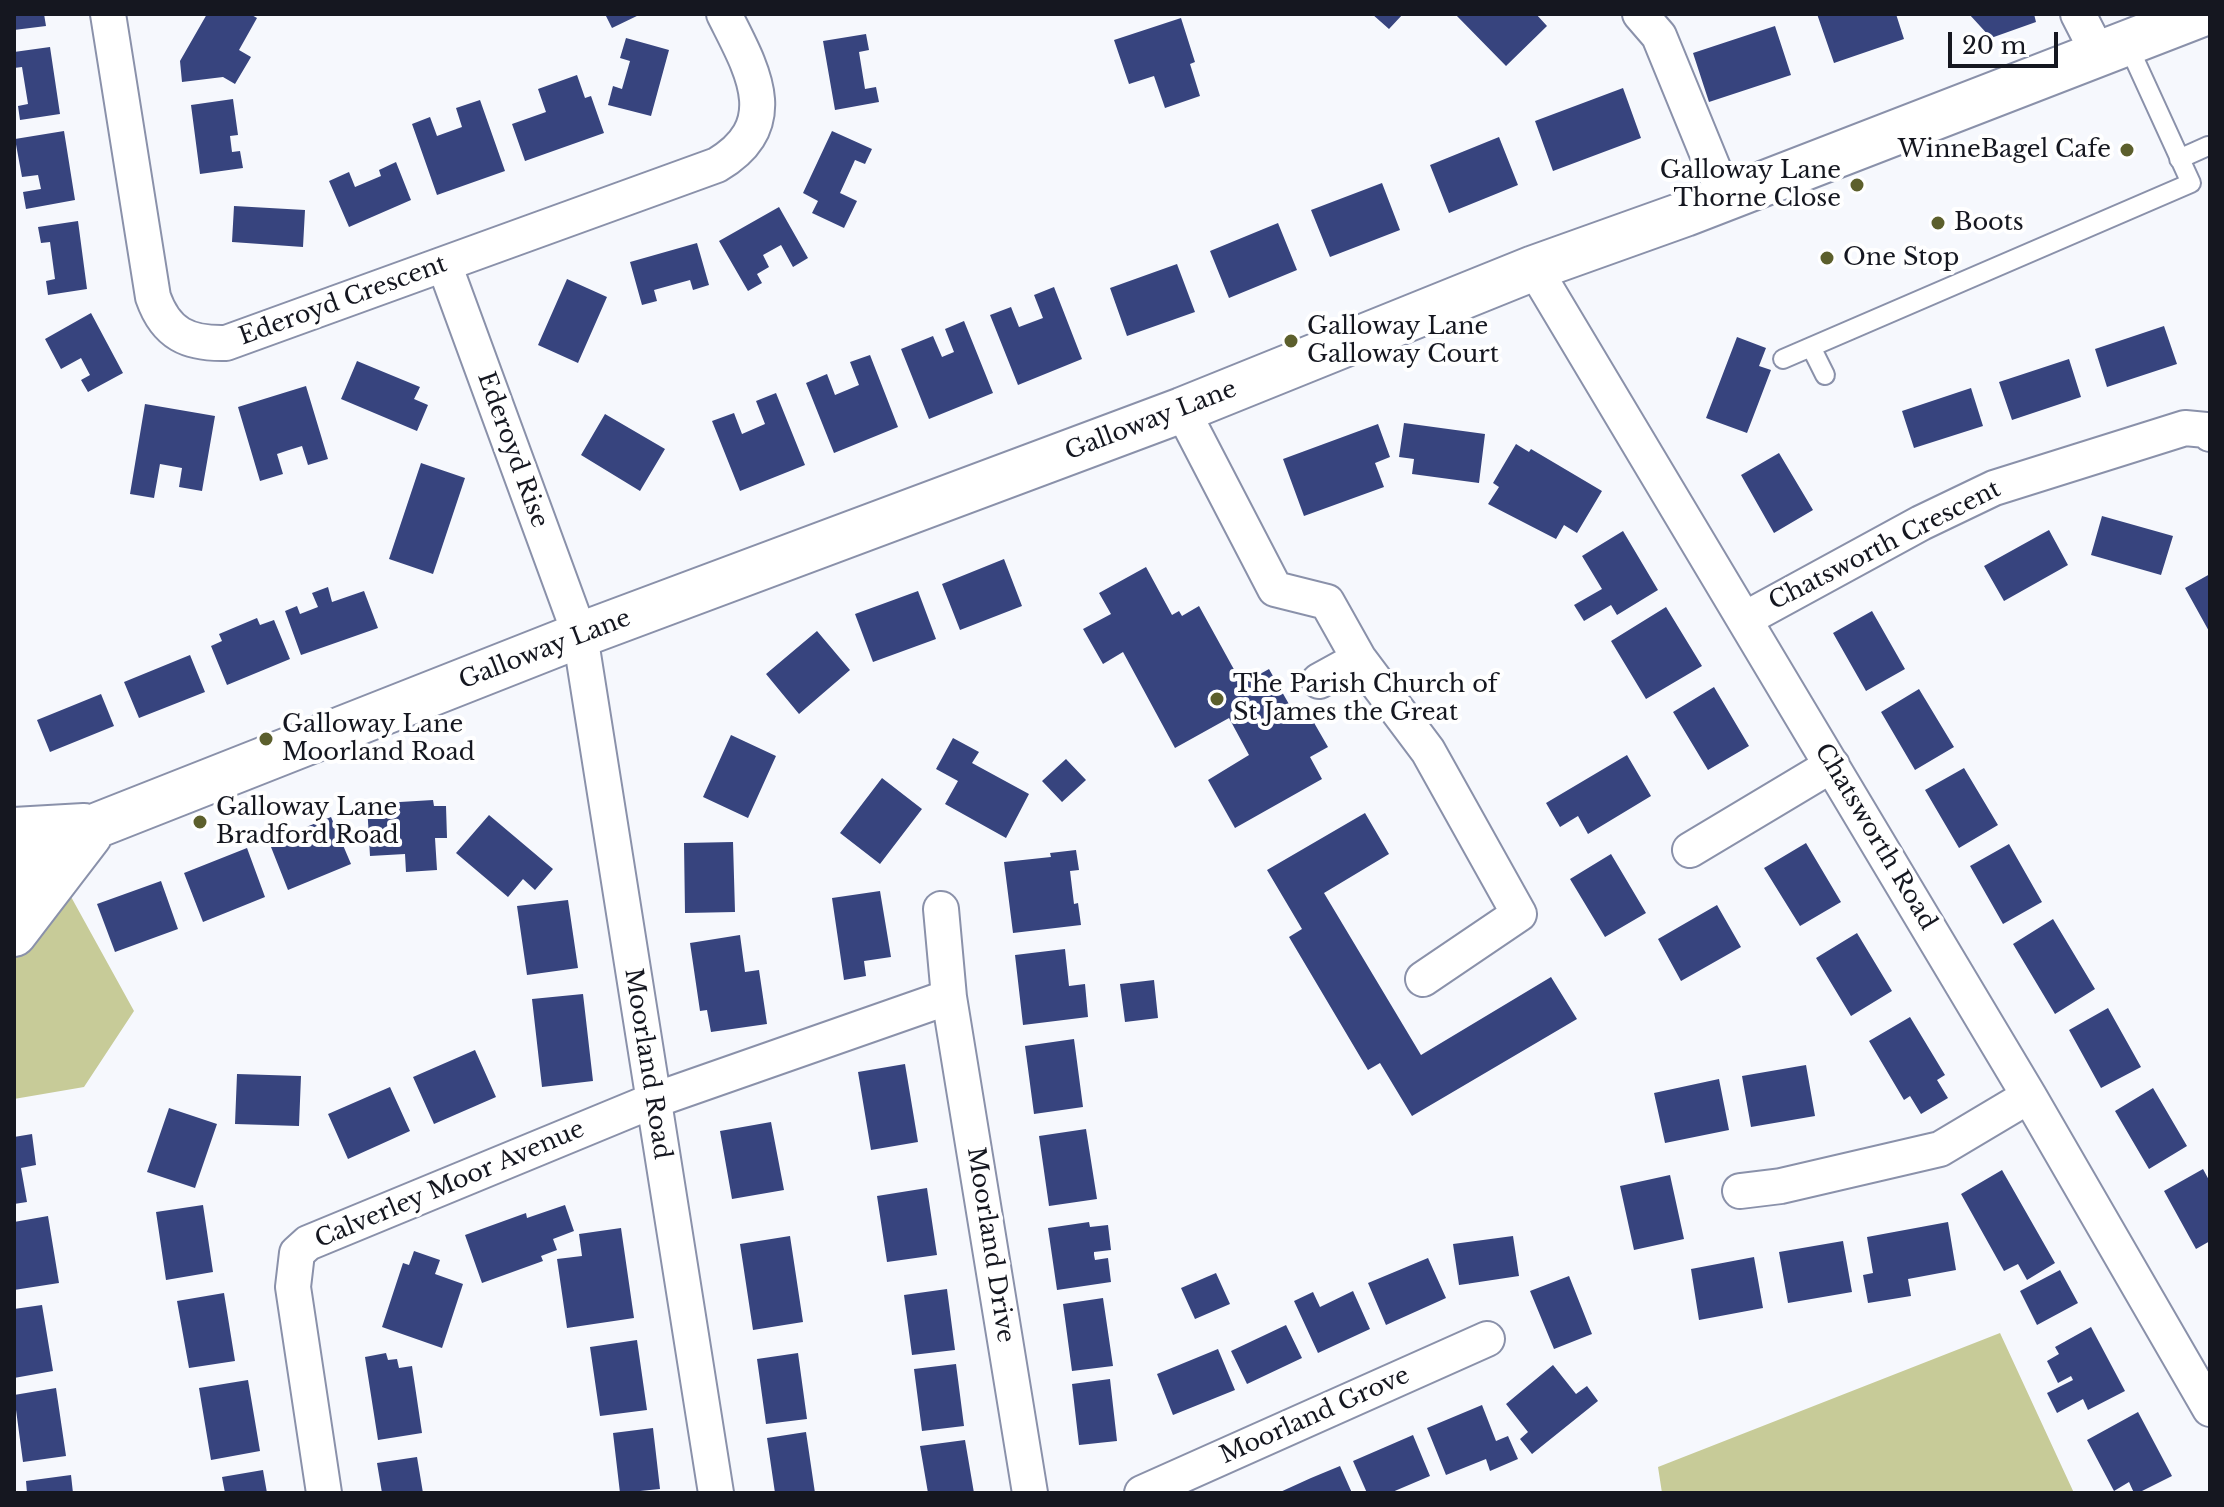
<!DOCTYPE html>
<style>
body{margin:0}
#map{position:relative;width:2224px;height:1507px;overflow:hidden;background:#f6f8fd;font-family:"Libre Baskerville",serif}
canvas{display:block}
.frame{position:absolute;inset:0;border:16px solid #151720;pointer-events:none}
.scale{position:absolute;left:1948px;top:32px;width:110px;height:36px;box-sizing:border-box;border:4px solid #151720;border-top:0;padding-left:10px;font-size:24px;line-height:28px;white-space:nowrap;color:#151720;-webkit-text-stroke:6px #fff;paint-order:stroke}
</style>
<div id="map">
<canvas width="2224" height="1507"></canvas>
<div class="frame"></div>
<div class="scale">20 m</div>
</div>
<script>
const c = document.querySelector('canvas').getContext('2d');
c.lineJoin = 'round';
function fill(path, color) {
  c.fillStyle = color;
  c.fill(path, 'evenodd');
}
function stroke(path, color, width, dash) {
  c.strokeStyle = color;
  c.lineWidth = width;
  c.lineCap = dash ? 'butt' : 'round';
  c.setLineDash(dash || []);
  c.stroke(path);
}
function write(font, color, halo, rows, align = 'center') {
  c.font = font + ' "Libre Baskerville",serif';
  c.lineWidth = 8;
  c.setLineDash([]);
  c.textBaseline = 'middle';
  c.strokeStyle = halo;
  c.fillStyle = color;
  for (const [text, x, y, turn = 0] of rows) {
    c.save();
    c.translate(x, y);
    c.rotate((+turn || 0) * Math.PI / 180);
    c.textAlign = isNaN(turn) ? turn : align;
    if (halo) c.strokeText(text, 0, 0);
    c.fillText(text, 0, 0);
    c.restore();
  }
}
const green = new Path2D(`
 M59,875L134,1011L84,1087L14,1099V934Z
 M2000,1333L2074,1493H1662L1658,1467Z`);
const building = new Path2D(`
 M14,14H44L46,26L14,30Z
 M207,14H250L257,18L239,50L251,57L235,84L223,77L182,82L180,61Z
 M605,14H641L612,28Z
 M1372,14H1403L1389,29Z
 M1455,14H1536L1547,26L1506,66Z
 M1817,14H1896L1904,39L1834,63Z
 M1969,14H2034L2036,22L1991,38Z
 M1181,18L1195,62L1190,64L1200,96L1165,108L1154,76L1129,84L1114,40Z
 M1775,26L1791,75L1709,102L1693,53Z
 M866,34L869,50L859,52L865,89L876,87L879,102L835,110L823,41Z
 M626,38L669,50L651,116L608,105L613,86L622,89L630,61L620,58Z
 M50,47L60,114L20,120L18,106L28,104L22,67L14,68V52Z
 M577,75L585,98L591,96L604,133L525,161L512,124L546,112L538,89Z
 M1623,88L1641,138L1553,171L1535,121Z
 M233,99L238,135L230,136L232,152L240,151L243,168L200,174L191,105Z
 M480,100L505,171L437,195L412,124L430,117L437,136L462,127L456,108Z
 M64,131L75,200L26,209L23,192L41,189L38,175L22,177L15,139Z
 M832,131L872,149L865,164L855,160L840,193L857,201L844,228L812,213L818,201L803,193Z
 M1499,137L1518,185L1449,213L1430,165Z
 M396,162L411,200L349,227L329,181L349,172L355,187L381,176L379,170Z
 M1382,183L1400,230L1330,257L1311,210Z
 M234,206L305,210L303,247L232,242Z
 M779,207L808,258L793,267L781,245L763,255L769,267L757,274L762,283L748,291L719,241Z
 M78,221L87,289L48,295L46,281L55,279L50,242L41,243L38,227Z
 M1278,223L1297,270L1229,298L1210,251Z
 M697,243L709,285L693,290L690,280L654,290L657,301L642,305L630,262Z
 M1177,264L1195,312L1127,336L1110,288Z
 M567,279L607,297L578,363L538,345Z
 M1054,287L1082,359L1018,385L990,315L1011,307L1019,327L1043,318L1034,295Z
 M91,313L123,373L88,392L81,380L90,375L81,358L61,369L45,339Z
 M964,321L993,393L929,419L901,349L933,336L942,357L954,352L945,329Z
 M2164,326L2177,364L2107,387L2095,349Z
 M1737,337L1766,348L1759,366L1771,370L1747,433L1706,418Z
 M870,355L898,427L834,453L806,383L827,374L835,395L859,385L850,362Z
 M2069,359L2081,397L2012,420L1999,382Z
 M357,361L420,387L414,399L428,405L417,431L341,399Z
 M306,386L328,459L308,465L302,446L289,450L277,454L283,474L260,481L238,407Z
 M1971,388L1983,426L1914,448L1902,411Z
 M776,393L805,465L740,491L712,421L734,413L742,434L765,424L756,401Z
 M145,404L215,416L202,491L179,487L182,468L160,464L154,498L130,494Z
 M605,414L665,449L640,491L581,455Z
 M1404,423L1485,434L1479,483L1412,474L1414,459L1399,457Z
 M1378,424L1390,457L1375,463L1384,487L1304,516L1283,459Z
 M1516,444L1529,452L1531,449L1602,491L1577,533L1564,525L1556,539L1488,504L1499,487L1493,483Z
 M1779,453L1813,510L1774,533L1741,475Z
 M421,463L465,478L433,574L389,559Z
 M2102,516L2173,536L2161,575L2091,555Z
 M2049,530L2068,565L2004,601L1984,566Z
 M1623,531L1658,590L1617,615L1611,605L1584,621L1574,605L1602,589L1582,556Z
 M1004,559L1022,606L960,630L942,584Z
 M1146,567L1172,615L1179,611L1182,616L1199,606L1242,684L1269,669L1298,720L1309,714L1328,747L1310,757L1322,779L1235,828L1208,780L1249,755L1229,718L1175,748L1123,652L1103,664L1083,629L1111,614L1099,593Z
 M2210,574V633L2185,588Z
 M328,587L332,602L364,591L378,628L301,655L285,611L297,606L300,614L318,607L312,593Z
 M918,591L936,639L873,662L855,614Z
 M1666,607L1702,666L1646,699L1611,641Z
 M1872,611L1905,669L1866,691L1833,633Z
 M257,618L260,625L274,620L290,659L227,685L211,646L222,641L219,634Z
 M817,631L850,670L799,714L766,674Z
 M190,655L205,692L139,718L124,682Z
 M1714,687L1749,746L1708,770L1673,712Z
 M1919,689L1954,747L1915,770L1881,712Z
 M101,694L114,726L50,752L37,720Z
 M731,735L776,756L748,818L703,797Z
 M953,738L979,752L972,763L1029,794L1006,838L945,804L958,781L936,769Z
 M1627,755L1651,796L1588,834L1578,816L1560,827L1546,803Z
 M1066,759L1086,780L1062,802L1042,781Z
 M1964,768L1998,825L1959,848L1925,790Z
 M882,778L922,809L880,864L840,833Z
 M433,800L434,806H446L447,838H435L437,870L406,872L405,854L370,856L367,804Z
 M1365,813L1389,854L1324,893L1421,1055L1551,977L1577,1019L1412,1116L1380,1063L1368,1070L1289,937L1302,929L1267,870Z
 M489,815L553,869L535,890L523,879L508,897L456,853Z
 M331,817L351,864L288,890L269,842Z
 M733,842L735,912L685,913L684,843Z
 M1806,843L1841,902L1800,926L1764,868Z
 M2009,844L2042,902L2003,924L1970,866Z
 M247,848L265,897L203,922L184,873Z
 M1076,850L1079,870L1070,871L1074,904L1078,903L1081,925L1013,933L1004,862L1051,857L1050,853Z
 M1611,854L1646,913L1605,937L1570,879Z
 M161,881L178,929L115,952L97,904Z
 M880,891L891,957L864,961L866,976L844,980L832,898Z
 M568,900L578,968L527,975L517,906Z
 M1717,905L1741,947L1681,981L1658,939Z
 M2053,919L2095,989L2055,1014L2013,944Z
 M1857,933L1892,991L1851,1016L1816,958Z
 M740,935L745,972L759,970L767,1024L711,1032L707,1010L700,1011L690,943Z
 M1065,949L1069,986L1085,984L1088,1017L1023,1025L1015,955Z
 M1154,980L1158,1018L1125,1022L1120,984Z
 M583,994L593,1081L542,1087L532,999Z
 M2108,1008L2141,1067L2101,1088L2069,1030Z
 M1910,1017L1945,1075L1937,1080L1948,1098L1921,1114L1910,1096L1904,1100L1869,1041Z
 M1074,1039L1083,1107L1034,1114L1025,1046Z
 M475,1050L496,1097L434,1124L413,1077Z
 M905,1064L918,1142L871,1150L858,1072Z
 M1806,1065L1815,1116L1751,1127L1742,1076Z
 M237,1074L301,1076L299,1126L235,1124Z
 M1719,1079L1729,1130L1665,1143L1654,1093Z
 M390,1087L410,1131L348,1159L328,1114Z
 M2153,1088L2187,1146L2149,1169L2115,1111Z
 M169,1108L217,1124L195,1188L147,1172Z
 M771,1122L784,1190L732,1199L720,1131Z
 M1086,1129L1097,1199L1049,1206L1039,1136Z
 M32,1134L36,1165L21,1168L27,1202L14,1204V1137Z
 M2203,1169L2210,1182V1241L2196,1249L2164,1191Z
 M2002,1170L2055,1263L2027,1280L2018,1264L2004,1271L1961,1194Z
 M1670,1175L1684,1239L1634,1250L1620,1186Z
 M927,1188L937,1255L887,1262L877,1196Z
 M203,1205L213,1272L166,1280L156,1212Z
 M565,1205L574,1231L553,1239L557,1250L541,1256L543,1261L482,1283L465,1235L526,1213L527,1218Z
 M48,1216L59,1283L14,1290V1222Z
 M1089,1222L1090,1227L1108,1225L1111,1250L1094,1252V1255L1095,1260L1108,1258L1111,1282L1057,1290L1048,1228Z
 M1948,1222L1956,1270L1908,1279L1911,1296L1868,1303L1863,1275L1873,1273L1867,1237Z
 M621,1228L634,1318L567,1328L557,1259L582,1256L579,1234Z
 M790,1236L803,1322L753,1330L740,1244Z
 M1513,1236L1519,1276L1459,1285L1453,1244Z
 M1843,1241L1852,1292L1788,1303L1779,1252Z
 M414,1251L440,1260L435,1274L463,1284L442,1348L382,1327L403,1263L409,1265Z
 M1754,1257L1763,1308L1699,1320L1691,1269Z
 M1428,1258L1446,1298L1386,1325L1368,1283Z
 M2060,1270L2078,1303L2037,1325L2020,1291Z
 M1216,1273L1230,1304L1195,1319L1181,1288Z
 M1569,1276L1592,1334L1554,1349L1530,1291Z
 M947,1289L955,1350L912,1355L904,1295Z
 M1353,1291L1370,1329L1318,1353L1294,1301L1313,1292L1320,1307Z
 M224,1293L235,1361L189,1368L177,1301Z
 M1103,1298L1113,1366L1072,1371L1063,1304Z
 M42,1305L53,1371L14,1378V1309Z
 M1286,1325L1302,1358L1247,1384L1231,1351Z
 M2091,1327L2125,1391L2088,1410L2083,1399L2057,1413L2047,1393L2073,1380L2071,1376L2058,1383L2047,1361L2059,1354L2055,1347Z
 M637,1340L647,1410L600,1416L590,1347Z
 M1218,1349L1235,1390L1173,1415L1157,1374Z
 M386,1353L388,1360L397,1359L399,1368L412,1366L422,1433L378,1440L365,1357Z
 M798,1353L807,1419L766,1424L757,1359Z
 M956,1364L964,1426L922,1431L914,1369Z
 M1553,1365L1576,1394L1587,1386L1598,1401L1532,1454L1520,1439L1528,1432L1506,1404Z
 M1110,1379L1117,1441L1079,1445L1072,1384Z
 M248,1380L260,1451L211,1460L199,1388Z
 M56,1388L66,1456L23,1462L14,1395Z
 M1482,1405L1496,1441L1508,1436L1518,1459L1490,1471L1486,1459L1446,1475L1427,1428Z
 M2138,1412L2172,1476L2138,1493H2134L2129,1482L2114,1491L2087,1440Z
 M653,1428L660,1489L620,1493L613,1433Z
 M806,1432L815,1493H775L767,1438Z
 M1413,1435L1430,1476L1390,1493H1367L1353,1461Z
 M965,1440L974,1493H928L920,1446Z
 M417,1457L423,1493H382L377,1463Z
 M1340,1466L1352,1493H1278L1311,1478Z
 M263,1470L267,1493H225L222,1477Z
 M71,1475L73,1493H27L26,1481Z`);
const lane = new Path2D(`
 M2179,159L2208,146
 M1811,347L1825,375
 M1783,359L2191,183L2127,43`);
const street = new Path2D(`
 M108,14L153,297C166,334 188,344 226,343L717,165C786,124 751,68 724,14
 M1640,14L1659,36L1725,197
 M2078,14L2099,55
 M444,264L580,635L716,1493
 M1534,268L2029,1096L2210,1409
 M1182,410L1275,589L1327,602L1359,659L1428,751L1519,914L1423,979
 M1745,619L1921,523L1994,488L2185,428L2206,430L2210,434
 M1319,681L1359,659
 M1690,850L1832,765
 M941,909L949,997
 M1740,1191L1781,1186L1940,1149L2029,1096
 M324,1493L293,1287L297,1253L308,1243L652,1101L949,997L1030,1493
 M1142,1493L1487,1339`);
const secondary = new Path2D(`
 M14,830L84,826
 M14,873L28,862L98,825L580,635L1182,410L1534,268L1685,214L2202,14
 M14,934L89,836`);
const markers = [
 [2127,150,8,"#5c5f2c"],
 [1857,185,8,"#5c5f2c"],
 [1938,223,8,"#5c5f2c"],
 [1827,258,8,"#5c5f2c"],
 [1291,341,8,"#5c5f2c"],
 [1217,699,8,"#5c5f2c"],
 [266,739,8,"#5c5f2c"],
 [200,822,8,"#5c5f2c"]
];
const poiNames = [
 ["WinneBagel Cafe",2111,150,"right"],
 ["Galloway Lane",1841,171,"right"],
 ["Thorne Close",1841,199,"right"],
 ["Boots",1954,223],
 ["One Stop",1843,258],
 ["Galloway Lane",1307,327],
 ["Galloway Court",1307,355],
 ["The Parish Church of",1233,685],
 ["St James the Great",1233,713],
 ["Galloway Lane",282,725],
 ["Moorland Road",282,753],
 ["Galloway Lane",216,808],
 ["Bradford Road",216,836]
];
const streetNames = [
 ["Ederoyd Crescent",343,301,-20],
 ["Galloway Lane",1151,421,-21],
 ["Ederoyd Rise",512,450,70],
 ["Chatsworth Crescent",1885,546,-27],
 ["Galloway Lane",545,650,-21],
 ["Chatsworth Road",1875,837,59],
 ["Moorland Road",647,1064,81],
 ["Calverley Moor Avenue",450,1185,-23],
 ["Moorland Drive",990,1245,81],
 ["Moorland Grove",1315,1416,-24]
];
fill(green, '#c7cb98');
fill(building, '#37447e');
stroke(lane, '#8a91aa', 22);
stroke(street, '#8a91aa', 38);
stroke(secondary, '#8a91aa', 48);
stroke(lane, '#fff', 18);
stroke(street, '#fff', 34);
stroke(secondary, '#fff', 44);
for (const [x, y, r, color] of markers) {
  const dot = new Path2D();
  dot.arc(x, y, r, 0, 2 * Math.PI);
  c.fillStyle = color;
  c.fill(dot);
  stroke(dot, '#fff', 3);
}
write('24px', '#151720', '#fff', poiNames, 'left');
write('24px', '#151720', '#fff', streetNames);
</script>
